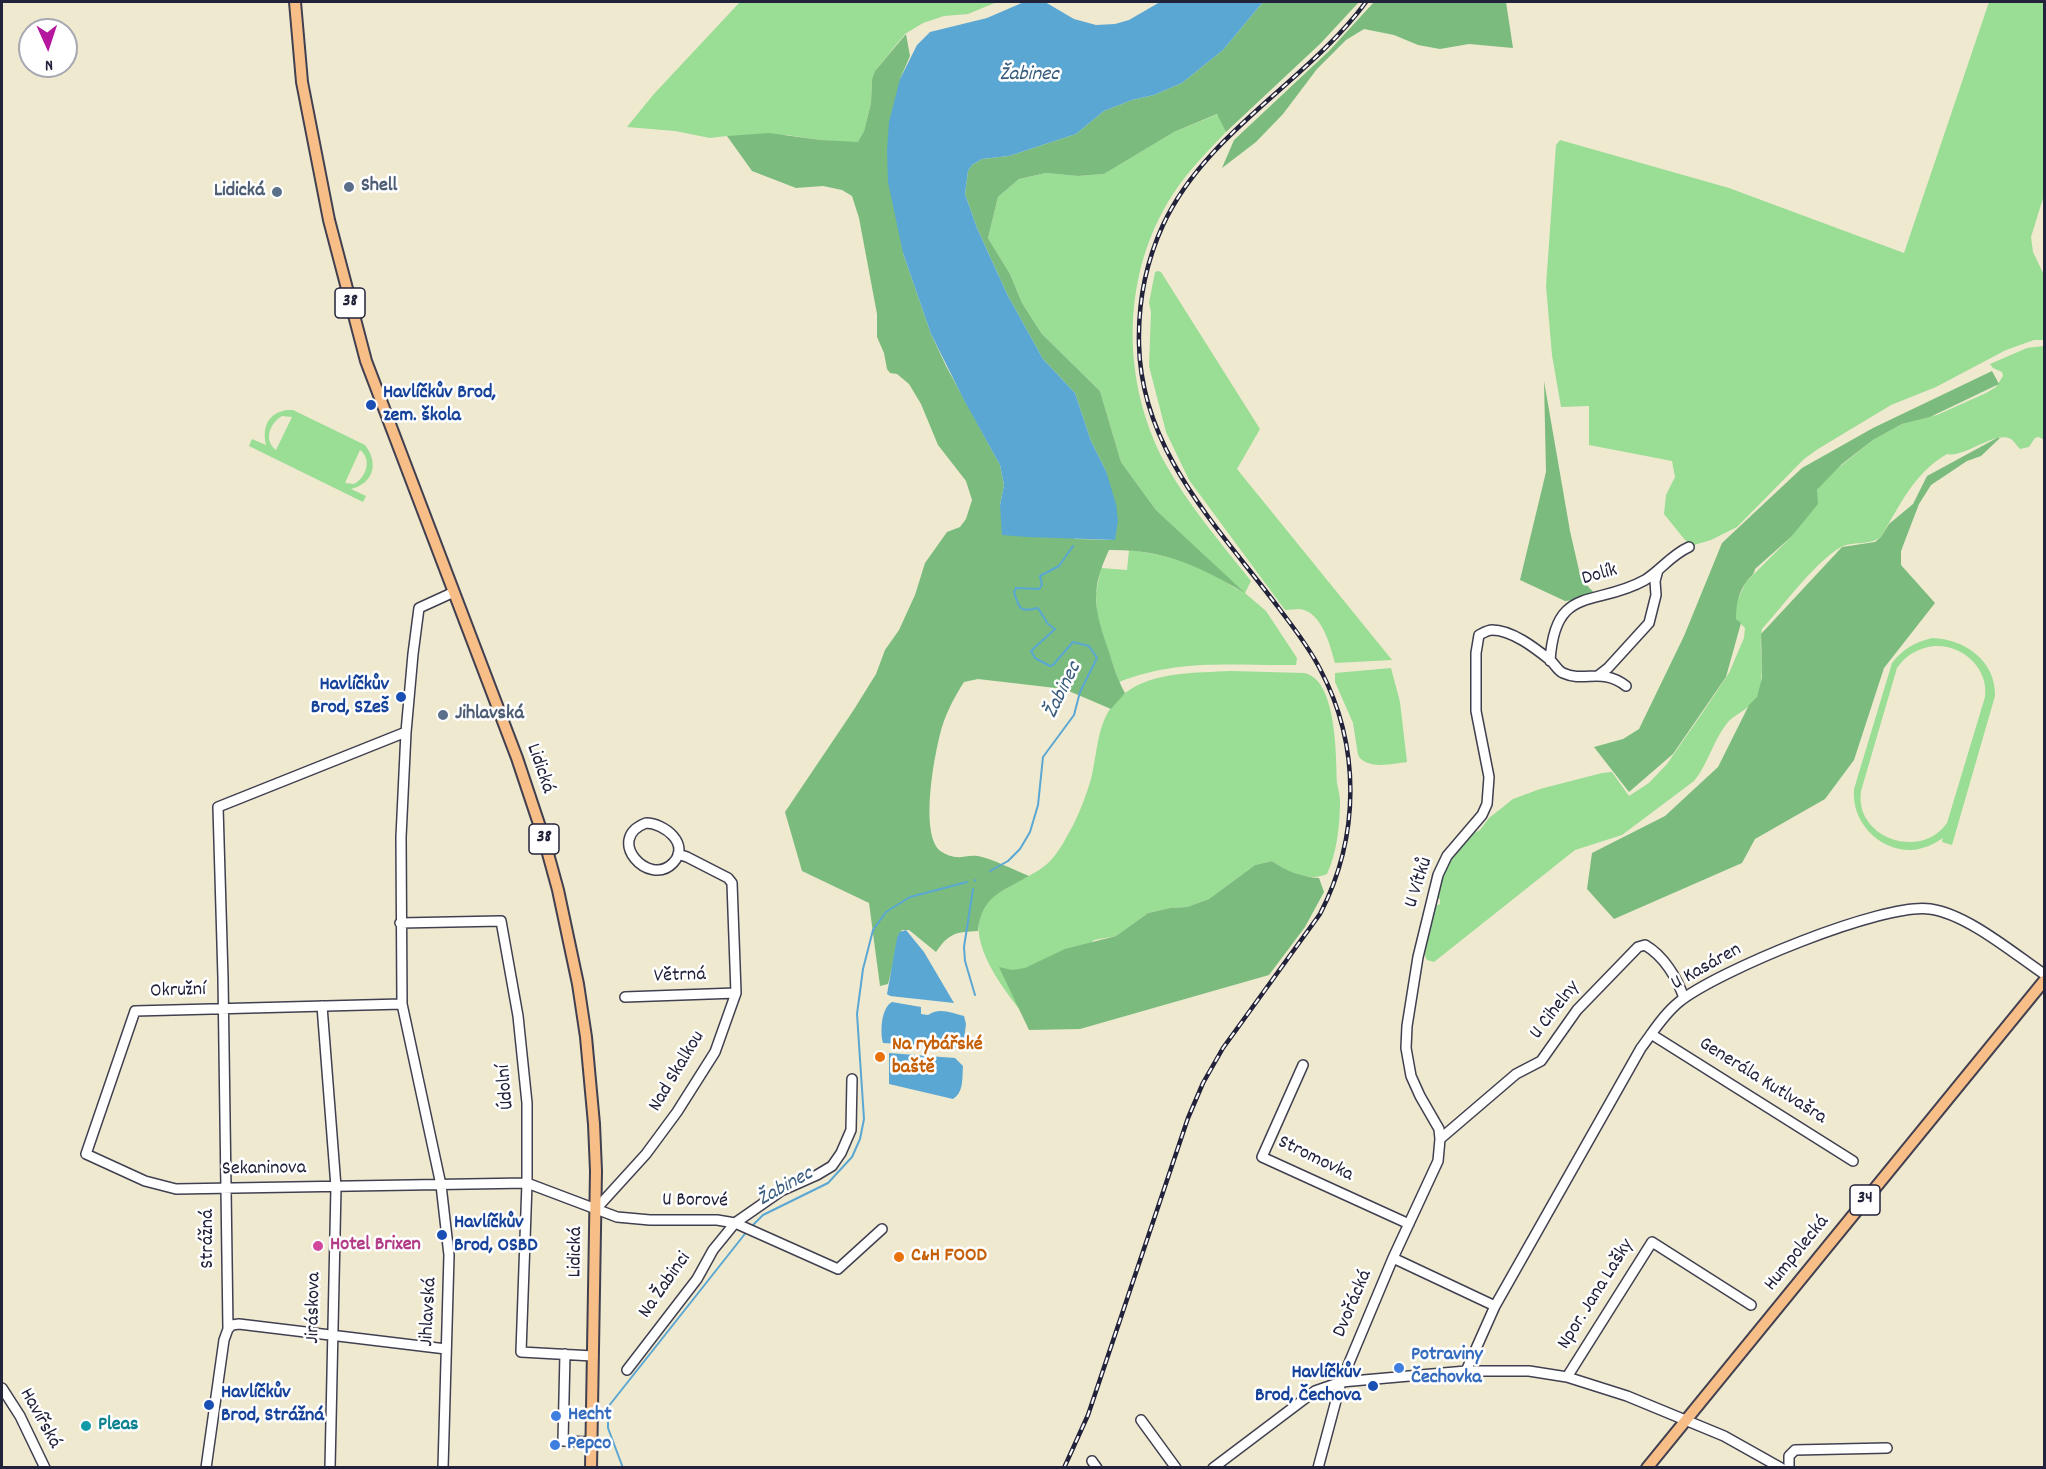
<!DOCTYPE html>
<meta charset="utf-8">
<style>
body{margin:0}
#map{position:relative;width:2046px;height:1469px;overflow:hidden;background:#efe9d0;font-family:Dekko,sans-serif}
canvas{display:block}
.frame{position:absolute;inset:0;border:3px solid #22223b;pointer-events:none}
.north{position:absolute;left:18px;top:18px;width:60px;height:60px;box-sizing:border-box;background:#fff;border:2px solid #a7a7b1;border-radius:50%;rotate:177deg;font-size:16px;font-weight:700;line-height:24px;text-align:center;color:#22223b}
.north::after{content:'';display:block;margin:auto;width:21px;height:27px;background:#b5179e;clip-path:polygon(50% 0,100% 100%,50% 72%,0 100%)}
</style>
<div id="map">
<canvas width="2046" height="1469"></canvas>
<div class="frame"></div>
<div class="north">N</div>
</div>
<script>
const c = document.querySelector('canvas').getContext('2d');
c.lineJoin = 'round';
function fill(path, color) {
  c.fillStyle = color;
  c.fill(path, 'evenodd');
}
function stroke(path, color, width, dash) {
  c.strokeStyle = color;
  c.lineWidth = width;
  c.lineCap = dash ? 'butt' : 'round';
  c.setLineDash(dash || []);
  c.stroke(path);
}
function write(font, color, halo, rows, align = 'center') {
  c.font = font + ' Dekko,sans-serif';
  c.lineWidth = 5;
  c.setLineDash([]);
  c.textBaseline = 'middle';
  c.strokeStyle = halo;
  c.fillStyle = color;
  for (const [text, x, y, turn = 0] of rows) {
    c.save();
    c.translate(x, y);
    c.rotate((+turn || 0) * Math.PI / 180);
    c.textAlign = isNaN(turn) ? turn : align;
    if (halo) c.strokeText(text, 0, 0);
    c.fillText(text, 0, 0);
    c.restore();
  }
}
const green = new Path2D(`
 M740,2H997L968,14L944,16L923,23L905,34L875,71L872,79L871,103L864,131L858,143L821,140L787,135L727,136L710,138L675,131L627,127L653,95Z
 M1989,2H2044V195L2031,237L2033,252L2044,275V340H2034L2006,350L1936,387L1891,405L1818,449L1804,459L1737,527L1711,540L1694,545L1685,540L1664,514L1666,495L1675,477L1672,461L1589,445V406L1561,407L1552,355L1546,286L1556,145L1560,140L1729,188L1904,253Z
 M1218,114L1226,132C1205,154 1183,176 1168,202C1121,281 1122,383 1165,463C1188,505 1221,543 1251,581L1245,593L1266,611L1297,658L1296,665C1233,666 1180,658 1119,682L1097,618L1096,593L1101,568L1127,570L1129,550C1157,554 1185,559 1210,572C1221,578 1231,587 1242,591L1156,510L1121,462L1100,391L1042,334L1022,303L1010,274L988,238L998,197L1019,179L1046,173L1078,176L1104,174L1174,132Z
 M1158,271L1161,272L1260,429L1237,469L1392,660L1335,663C1330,645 1322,612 1300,609C1295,609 1290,610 1285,610L1189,480L1166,432L1149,366L1151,312L1149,303L1155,272Z
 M2044,346V440L2039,437L2035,438L2029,447L2020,449C2017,446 2014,441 2011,439C1995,430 1965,458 1947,454C1914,473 1900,505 1881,537C1869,546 1853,541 1841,547C1816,561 1782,607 1762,629C1758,651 1766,674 1758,695C1753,707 1739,712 1730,720C1714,737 1709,763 1694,781L1622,835L1575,850L1434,962L1427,960L1423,951L1433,907L1440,904V899L1436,897L1447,859L1467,837L1480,830L1489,818L1513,799L1540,789L1602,773L1612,772L1629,796L1649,783L1667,764L1703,712L1729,673L1744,638L1745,628L1736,619V603L1746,582L1791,537L1817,490L1838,468L1873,440L1902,424L1937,415L1986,393L1996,387L2003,376L2002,372L1993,368L1990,364L2027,348Z
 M287,410H293L365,445C379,463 374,483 351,489L366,496L363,502L249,446L252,439L266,445C262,427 268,413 287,410ZM282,416L292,417L276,450C263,440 270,423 282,416ZM360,450C372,459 367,477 354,484L345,483Z
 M1932,638C1965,639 1996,661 1995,696L1952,845L1942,842L1943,838C1934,844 1924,849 1912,850C1879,851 1851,822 1854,789L1892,663C1903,649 1915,642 1932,638ZM1934,646C1962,644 1989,668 1985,697L1947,823C1921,861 1854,838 1861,791L1897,668C1906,655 1918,648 1934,646Z
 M1391,668L1400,702L1407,762C1392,764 1366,770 1358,755L1353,723L1335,682V673Z
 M1231,671L1304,673C1337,679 1336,756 1337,783C1338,789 1340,795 1340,801C1340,824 1337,853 1327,874C1309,882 1288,872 1272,861L1255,865L1209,899L1187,907L1170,908L1148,913L1116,936L1094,940L1023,1014C1004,990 974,951 979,919C983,892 1028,881 1047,864C1055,857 1061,847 1066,838C1077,820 1085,799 1091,779C1099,747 1096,715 1125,693C1154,671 1197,673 1231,671Z`);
const forest = new Path2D(`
 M1263,2H1359L1321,43L1226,132L1217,114L1174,132L1104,174L1078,176L1046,173L1019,179L998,197L988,238L1010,274L1022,303L1042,334L1100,391L1121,462L1156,510L1245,593C1199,566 1164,549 1109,550C1090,591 1094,608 1108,649C1113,664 1117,679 1125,693L1111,709L1064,689L978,679L964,682C955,696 947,711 942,727C935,750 918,838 942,852C959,862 964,854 978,856C993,859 1014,870 1029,876C1002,892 981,896 978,931C956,932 949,933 936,952L909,930H902L900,934L888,984L880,986L869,903L802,871L785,812L853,711L876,674L885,650L899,630L915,595L925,563L947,532L960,527L966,519L972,500L966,481L938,445L921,404L909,384L897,374L890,373L887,369L884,353L877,337V314L859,218L852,196L842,190L823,186L796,188L752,171L727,136L769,133L821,140L858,142L864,131L871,103L872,79L875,71L906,34L910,56L900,79L903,253L931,334L946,366L1000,465L1004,485L1000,505L1076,539L1114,540L1106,471L1091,441L1075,393L1043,359L1007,294L977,228L965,194L968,171L972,165L982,159L1009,156L1076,134L1104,111L1132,100L1154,95L1182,83L1223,50Z
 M1374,2H1506L1513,48L1469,44L1440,49L1418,45L1394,35L1364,29L1346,40L1317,69L1283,114L1256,142L1222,168L1234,140L1329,51Z
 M1992,371L1999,384L1930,417L1902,424L1873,440L1842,464L1817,490L1818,504L1791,537L1755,569C1754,575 1751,576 1747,581C1738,593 1736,605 1736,619L1741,623L1726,677L1673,754L1629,792L1594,747L1623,739L1639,729L1684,636L1722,543L1802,468L1873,428Z
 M1544,381L1570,531L1581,579L1599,598L1565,601L1520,580L1546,472Z
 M1997,438H2000L1981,456L1967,461L1931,485L1919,504L1901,551V565L1935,603L1884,668L1854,760L1825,799L1755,839L1742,863L1614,919L1587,889L1592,853L1665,816L1718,767L1749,705L1757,697L1762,678L1761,634L1842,547L1875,542L1881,537L1889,524L1913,504L1927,476Z
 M1272,861C1286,871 1302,877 1319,878L1324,892L1305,927L1269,975L1080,1029L1029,1030L999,967L1012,970L1025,968L1065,949L1116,936L1148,913L1170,908L1187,907L1209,899L1255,865Z`);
const water = new Path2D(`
 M1024,2H1045L1074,19L1096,25L1115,24L1129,20L1160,2H1263L1223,50L1182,83L1154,95L1132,100L1104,111L1076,134L1009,156L982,159L972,165L968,171L965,194L977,228L1007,294L1043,359L1075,393L1091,441L1106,471L1116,504L1118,521L1115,540L1027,537L1002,535L1000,505L1004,485L1000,465L964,400L931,334L903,253L888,182L887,150L889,122L900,79L917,45L930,32L987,18Z
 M906,930L924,952L954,1003L890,996L887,994L897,938L900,932Z
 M892,1002L921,1007V1014L928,1015C939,1007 952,1013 964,1016L966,1024L963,1048L883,1043C880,1032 881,1008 892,1002Z
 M889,1053L955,1058L963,1066C962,1078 964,1092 953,1099L889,1084Z`);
const stream = new Path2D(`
 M990,871L1008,861L1020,849L1030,832L1038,805L1043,757L1074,715L1080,692L1097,658L1089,646L1073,642L1053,665L1050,666L1035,658L1031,651L1055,629L1048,624L1038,608C1019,613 1019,608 1014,592L1016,588L1039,589L1042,585L1040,576L1059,566L1073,546
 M975,881V880
 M973,889L964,947L965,961L975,995
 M752,1226L763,1215L828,1183L852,1157L860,1139L864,1119L857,1014L863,969L873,930L886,912L910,897L967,882
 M623,1468L608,1428V1407L748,1230`);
const minor = new Path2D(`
 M1550,661C1555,583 1595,608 1645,580C1661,570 1671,555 1689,547
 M1599,675L1608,668L1649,623L1656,595L1655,581L1658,570
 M646,823C664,823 691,844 673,863C649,888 604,839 646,823Z
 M400,923L501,921L518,1016L527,1103V1183L521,1352L593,1356
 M625,997L736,993
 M402,1004L135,1011L86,1154L145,1181L176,1189L527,1183L617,1217L650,1220H717L735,1223L838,1269L882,1229
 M322,1006L336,1187L330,1468
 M1651,1034L1853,1161
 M1303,1065L1262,1157L1409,1224
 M1440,1139L1516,1074L1541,1061L1577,1010L1638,947L1645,945C1664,956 1677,978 1684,998
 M596,1209L646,1154L677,1112L715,1052L736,993L732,883L728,878L687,857L678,854
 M1393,1258L1495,1306
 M228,1329L232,1325L239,1324L446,1349
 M565,1354L563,1441L591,1442
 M627,1370L697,1279L713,1250L735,1223L781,1191L817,1175L832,1166L841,1153L851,1130L852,1079
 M1466,1371L1495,1306L1641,1048C1653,1032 1664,1014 1679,1002C1717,971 1884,902 1930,909C1967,914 2013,953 2044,974
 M1567,1377L1652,1242L1751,1305
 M2,1388L20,1416L45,1468
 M1141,1420L1176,1468
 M1092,1461L1097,1468
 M206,1468L224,1340L228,1329L223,978L218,807L406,732
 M443,1468L449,1255L441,1185L402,1004L401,837L406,732L413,654L419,608L454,592
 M1213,1468L1315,1391L1341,1382L1466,1371H1529L1567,1377L1627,1396L1724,1436L1781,1468
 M1318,1468L1341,1382L1393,1258L1438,1161L1440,1139L1439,1129L1420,1096L1411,1076L1406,1048L1407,1026L1418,957L1438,875L1447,856L1482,815L1487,804L1489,777L1476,711V653L1479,635C1483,633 1488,630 1492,630C1512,630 1535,648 1550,660C1555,664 1557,670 1563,673C1585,683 1602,667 1626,686
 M1789,1468V1456L1795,1450L1887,1448`);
const major = new Path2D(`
 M295,2L302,82L329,220L366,361L517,758L544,839L558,890L578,984L586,1037L594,1124L596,1171L591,1468
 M1647,1468L2044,981`);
const rail = new Path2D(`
 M1064,1468L1088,1415L1188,1118L1203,1083L1223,1048L1320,914C1360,837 1361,746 1320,669C1309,647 1293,627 1278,607C1218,527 1141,451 1139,344C1138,303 1146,262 1163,225C1206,132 1307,82 1366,2`);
const markers = [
 [349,187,6,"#5c6f8a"],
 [277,192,6,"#5c6f8a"],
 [371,405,6,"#1a4fb4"],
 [401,697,6,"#1a4fb4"],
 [443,715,6,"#5c6f8a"],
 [880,1057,6,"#e8710a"],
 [442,1235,6,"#1a4fb4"],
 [318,1246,6,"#d1479c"],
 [899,1257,6,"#e8710a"],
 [1399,1368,6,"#3f7fe0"],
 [1373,1386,6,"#1a4fb4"],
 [209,1405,6,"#1a4fb4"],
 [556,1416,6,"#3f7fe0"],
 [86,1426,6,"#0f9aa8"],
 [555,1445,6,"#3f7fe0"]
];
const shields = [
 [350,303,30],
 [544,839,30],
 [1865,1200,30]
];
const shieldNames = [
 ["38",350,303],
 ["38",544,839],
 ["34",1865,1200]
];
const serviceNames = [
 ["Shell",361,187],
 ["Lidická",265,192,"right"],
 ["Jihlavská",455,715]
];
const transitNames = [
 ["Havlíčkův Brod,",383,394],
 ["zem. škola",383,417],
 ["Havlíčkův",389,686,"right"],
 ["Brod, SZeŠ",389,709,"right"],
 ["Havlíčkův",454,1224],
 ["Brod, OSBD",454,1247],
 ["Havlíčkův",1361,1374,"right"],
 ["Brod, Čechova",1361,1397,"right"],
 ["Havlíčkův",221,1394],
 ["Brod, Strážná",221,1417]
];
const streetNames = [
 ["Dolík",1600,576,-16],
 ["Lidická",539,769,71],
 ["U Vítků",1420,883,-72],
 ["U Kasáren",1707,968,-29],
 ["Větrná",680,977,-2],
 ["Okružní",178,992,-2],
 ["U Cihelny",1556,1011,-52],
 ["Nad Skalkou",678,1072,-59],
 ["Generála Kutlvašra",1762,1082,32],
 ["Údolní",507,1087,-95],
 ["Stromovka",1315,1160,26],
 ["Sekaninova",264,1170,-1],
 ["U Borové",695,1202,1],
 ["Strážná",209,1239,-90],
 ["Lidická",577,1252,-89],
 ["Humpolecká",1798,1254,-51],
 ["Na Žabinci",666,1286,-55],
 ["Npor. Jana Lašky",1597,1295,-58],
 ["Dvořácká",1354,1304,-67],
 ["Jiráskova",315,1308,-89],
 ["Jihlavská",430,1312,-87],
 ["Havířská",39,1419,61]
];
const foodNames = [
 ["Na rybářské",892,1046],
 ["baště",892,1069],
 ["C&H FOOD",911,1257]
];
const hotelNames = [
 ["Hotel Brixen",330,1246]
];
const shopNames = [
 ["Potraviny",1411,1356],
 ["Čechovka",1411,1379],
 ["Hecht",568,1416],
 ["Pepco",567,1445]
];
const cultureNames = [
 ["Pleas",98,1426]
];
const waterNames = [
 ["Žabinec",1029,76],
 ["Žabinec",1064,691,-64],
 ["Žabinec",786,1188,-29]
];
fill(green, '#9add95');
fill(forest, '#7bbc7e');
fill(water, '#5aa7d3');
stroke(stream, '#5aa7d3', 2);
stroke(minor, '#414051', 12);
stroke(major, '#414051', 14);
stroke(minor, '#fff', 9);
stroke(major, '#f7be88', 10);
stroke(rail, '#22223b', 4.5);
stroke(rail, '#fff', 2, [7]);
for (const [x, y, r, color] of markers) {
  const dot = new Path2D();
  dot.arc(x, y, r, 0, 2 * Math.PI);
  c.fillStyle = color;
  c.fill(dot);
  stroke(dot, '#fff', 2);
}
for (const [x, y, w] of shields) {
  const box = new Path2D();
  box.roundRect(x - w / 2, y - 15, w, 30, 4.5);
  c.fillStyle = '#fff';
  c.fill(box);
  stroke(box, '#22223b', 1.5);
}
write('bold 18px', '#22223b', null, shieldNames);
write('bold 20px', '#4e5e75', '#fff', serviceNames, 'left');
write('bold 20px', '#164399', '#fff', transitNames, 'left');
write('20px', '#22223b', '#fff', streetNames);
write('bold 20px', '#c56008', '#fff', foodNames, 'left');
write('bold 20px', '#b23c85', '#fff', hotelNames, 'left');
write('bold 20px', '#366cbe', '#fff', shopNames, 'left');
write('bold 20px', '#0d838f', '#fff', cultureNames, 'left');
write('italic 21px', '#3b5e7f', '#fff', waterNames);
</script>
